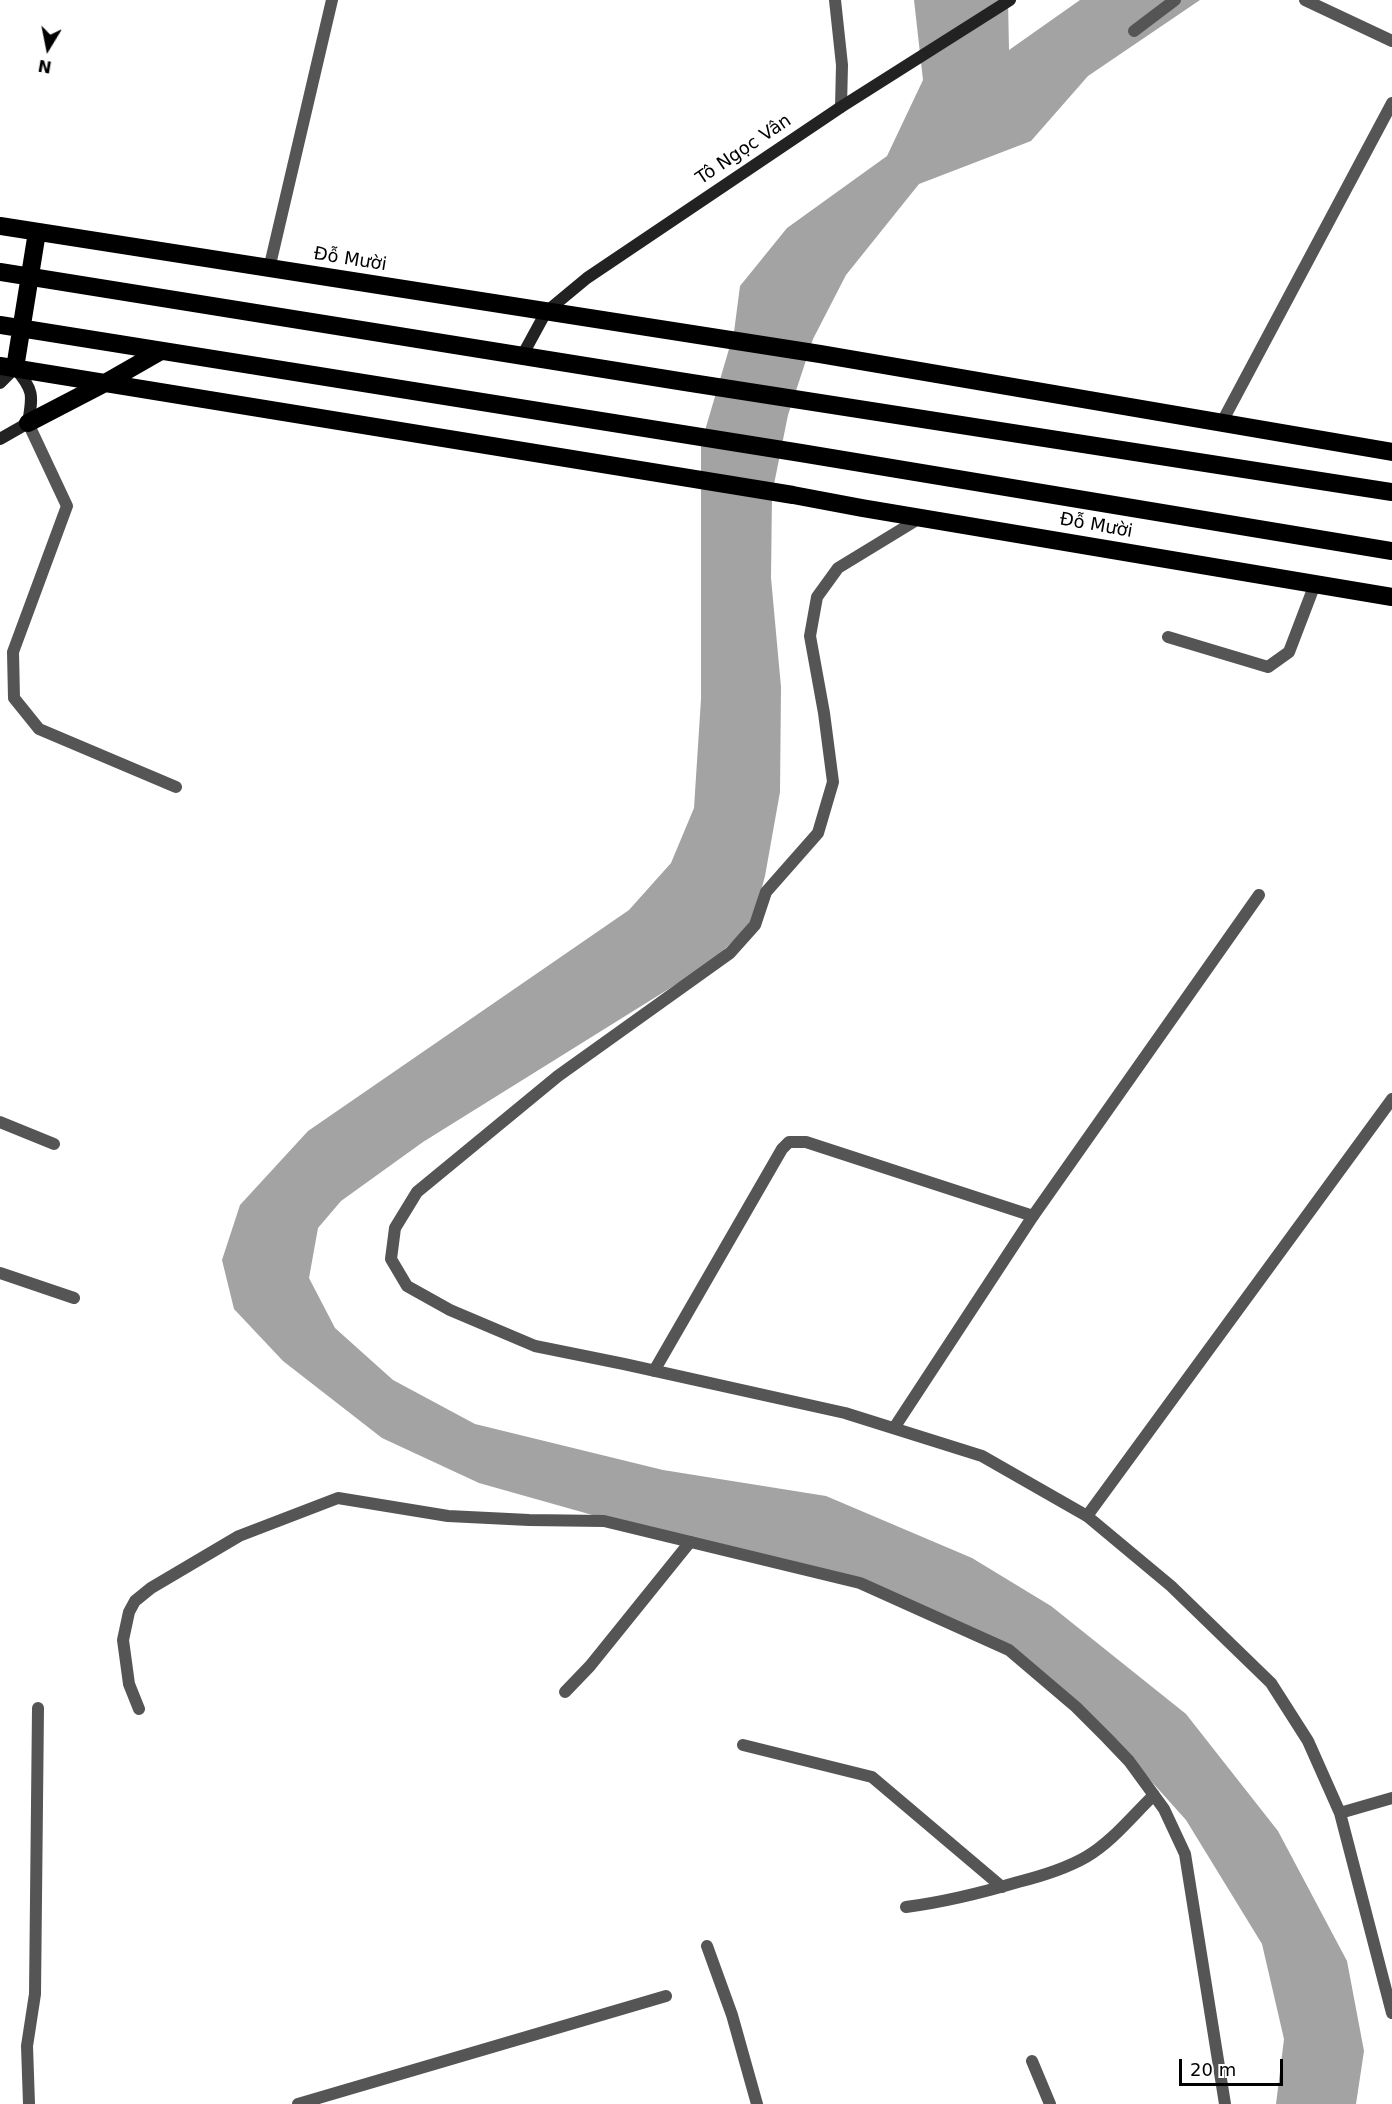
<!DOCTYPE html>
<meta charset="utf-8">
<style>
body{margin:0}
#map{position:relative;width:1392px;height:2104px;overflow:hidden;background:#fff;font-family:"DejaVu Sans",sans-serif}
canvas{display:block}
.north{position:absolute;left:18px;top:18px;width:60px;height:60px;-webkit-text-stroke:4px #fff;paint-order:stroke;rotate:190deg;font-size:16px;font-weight:700;line-height:24px;text-align:center;color:#000}
.north::after{content:'';display:block;margin:auto;width:21px;height:27px;background:#000;clip-path:polygon(50% 0,100% 100%,50% 72%,0 100%)}
.scale{position:absolute;left:1179px;top:2059px;width:104px;height:27px;box-sizing:border-box;border:3px solid #000;border-top:0;padding-left:8px;font-size:18px;line-height:21px;white-space:nowrap;color:#000;-webkit-text-stroke:4px #fff;paint-order:stroke}
</style>
<div id="map">
<canvas width="1392" height="2104"></canvas>
<div class="north">N</div>
<div class="scale">20 m</div>
</div>
<script>
const c = document.querySelector('canvas').getContext('2d');
c.lineJoin = 'round';
function fill(path, color) {
  c.fillStyle = color;
  c.fill(path, 'evenodd');
}
function stroke(path, color, width, dash) {
  c.strokeStyle = color;
  c.lineWidth = width;
  c.lineCap = dash ? 'butt' : 'round';
  c.setLineDash(dash || []);
  c.stroke(path);
}
function write(font, color, halo, rows, align = 'center') {
  c.font = font + ' "DejaVu Sans",sans-serif';
  c.lineWidth = 4.5;
  c.setLineDash([]);
  c.textBaseline = 'middle';
  c.strokeStyle = halo;
  c.fillStyle = color;
  for (const [text, x, y, turn = 0] of rows) {
    c.save();
    c.translate(x, y);
    c.rotate((+turn || 0) * Math.PI / 180);
    c.textAlign = isNaN(turn) ? turn : align;
    if (halo) c.strokeText(text, 0, 0);
    c.fillText(text, 0, 0);
    c.restore();
  }
}
const water = new Path2D(`
 M914,0H1008L1009,50L1080,0H1200L1088,76L1031,141L919,184L846,275L813,339L788,415L772,494L771,578L781,687L780,792L765,876L753,921L712,962L423,1142L341,1201L318,1228L309,1278L335,1328L393,1380L475,1424L663,1470L826,1496L972,1558L1051,1606L1186,1714L1278,1831L1347,1961L1364,2051L1356,2104H1276L1284,2039L1262,1944L1186,1820L1090,1713L1010,1647L863,1581L642,1529L479,1483L382,1438L283,1361L234,1309L222,1260L240,1205L308,1131L629,910L671,863L694,808L701,699V444L734,332L740,286L787,228L887,156L923,80Z`);
const lane = new Path2D(`
 M835,0L842,65L841,107
 M1305,0L1392,41
 M1134,31L1175,0
 M269,269L332,0
 M1222,422L1392,103
 M28,423L67,506L13,652L14,698L39,729L176,787
 M1168,637L1268,667L1289,652L1315,584
 M894,1428L1033,1216L1259,895
 M1087,1516L1392,1099
 M565,1692L590,1666L690,1542
 M1032,2061L1050,2104`);
const street = new Path2D(`
 M920,518L838,568L817,597L810,636L824,713L833,782L818,833L766,892L755,925L730,953L558,1076L417,1192L395,1228L391,1259L407,1286L450,1310L535,1346L624,1364L845,1413L982,1456L1087,1516L1171,1586L1271,1683L1308,1741L1340,1813L1392,2013
 M0,1122L54,1144
 M0,1273L74,1298
 M654,1371L782,1149L789,1142H806L1033,1216
 M139,1709L129,1684L123,1640L129,1612L135,1601L151,1588L239,1536L338,1498L448,1516L529,1520L604,1521L860,1583L1009,1650L1076,1707L1107,1738L1129,1761L1164,1809L1185,1854L1225,2104
 M743,1745L872,1777L1002,1887
 M1340,1813L1392,1798
 M906,1907C944,1902 981,1893 1018,1882C1042,1876 1065,1869 1086,1857C1112,1842 1133,1815 1154,1795
 M707,1946L732,2015L757,2104
 M29,2104L27,2046L35,1994L38,1708
 M298,2104L666,1996`);
const secondary = new Path2D(`
 M522,356L546,312L587,278L841,107L1010,0
 M0,383L15,368C34,390 33,395 28,423L0,439`);
const highway = new Path2D(`
 M0,226L820,354L1392,452
 M0,272L685,382L1392,492
 M0,325L801,453L1392,551
 M0,366L793,495L862,508L1392,597
 M15,368L37,232
 M28,423L105,383L161,351`);
const streetNames = [
 ["Tô Ngọc Vân",744,150,-34],
 ["Đỗ Mười",350,260,9],
 ["Đỗ Mười",1096,526,10]
];
fill(water, '#a3a3a3');
stroke(lane, '#555', 12);
stroke(street, '#555', 12);
stroke(secondary, '#222', 12);
stroke(highway, '#000', 18);
write('18px', '#000', '#fff', streetNames);
</script>
